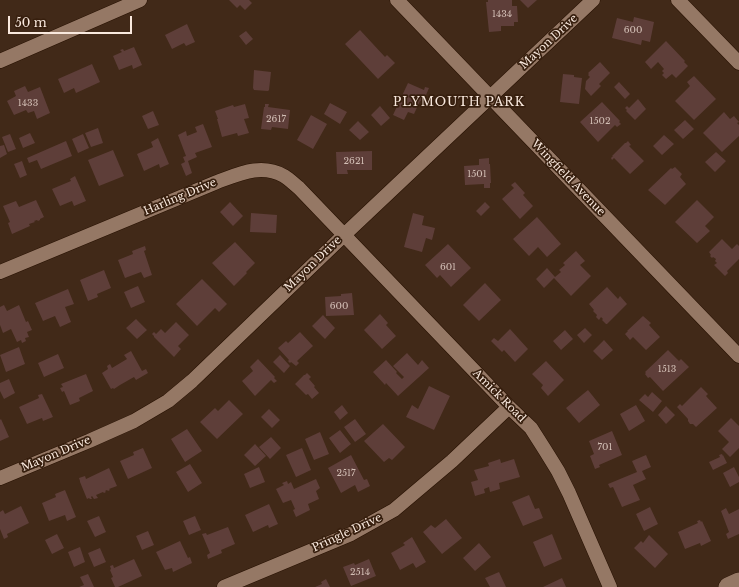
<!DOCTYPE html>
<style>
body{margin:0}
#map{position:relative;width:739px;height:587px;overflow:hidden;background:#412918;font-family:"Libre Baskerville",serif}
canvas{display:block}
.scale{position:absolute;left:8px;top:16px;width:124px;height:18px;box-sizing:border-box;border:2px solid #f9e9de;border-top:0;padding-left:5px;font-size:12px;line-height:14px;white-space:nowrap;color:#f9e9de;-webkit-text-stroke:3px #371f0e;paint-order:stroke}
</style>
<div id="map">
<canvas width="739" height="587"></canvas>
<div class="scale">50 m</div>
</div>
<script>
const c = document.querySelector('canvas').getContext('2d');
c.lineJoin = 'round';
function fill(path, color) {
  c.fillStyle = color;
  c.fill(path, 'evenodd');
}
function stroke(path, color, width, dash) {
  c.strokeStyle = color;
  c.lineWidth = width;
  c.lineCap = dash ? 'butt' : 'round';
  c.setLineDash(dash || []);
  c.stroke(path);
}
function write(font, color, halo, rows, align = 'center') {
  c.font = font + ' "Libre Baskerville",serif';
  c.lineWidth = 3.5;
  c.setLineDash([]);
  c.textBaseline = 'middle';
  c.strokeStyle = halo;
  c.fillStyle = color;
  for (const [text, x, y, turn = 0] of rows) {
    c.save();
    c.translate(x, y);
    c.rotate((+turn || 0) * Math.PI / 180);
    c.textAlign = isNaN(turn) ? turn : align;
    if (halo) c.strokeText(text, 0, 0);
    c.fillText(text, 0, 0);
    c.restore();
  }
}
const building = new Path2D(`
 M229,0H249L252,3L245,10L240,5L237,8Z
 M488,0H512V6H517L518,22H514V26H501V31L489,32L486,2H488Z
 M520,0H537L528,8Z
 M634,17L654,22L650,42L642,40L641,45L612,38L617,18L633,22Z
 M187,24L195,42L186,46L184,43L172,49L165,35Z
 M360,30L385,57L387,55L395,63L378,79L345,44Z
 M246,31L253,39L246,45L239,36Z
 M666,41L685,61L684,62L688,66L676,78L672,74L666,79L662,75L664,73L662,71L664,69L658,62L651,69L645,62Z
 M134,47L142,65L133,69L132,65L119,70L113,56L122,52L120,50L123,49L124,51Z
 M600,62L610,73L599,84L601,86L591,96L585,89L586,81L591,76L590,77L588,75L589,74L588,73Z
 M92,64L100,82L76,93L74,88L64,93L58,79Z
 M254,70L271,72L269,90L268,91L254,90L253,88Z
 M563,74L574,75V77L582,78L579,104L560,102Z
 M694,76L716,99L694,120L675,101L690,86L687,82Z
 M619,82L630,94L625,99L614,87Z
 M408,83L424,90L425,87L429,88L423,102L420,101L414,114L408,112L404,120L393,115Z
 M25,86L28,92L40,87L50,113L37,119L34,111L28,113L26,110L14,115L7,101L16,96L14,91Z
 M638,99L646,109L635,120L626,111L627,110L625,108L627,106L629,108Z
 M602,102L620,121L619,122L621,124L617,127L615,125L598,142L580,122Z
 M330,103L347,112L340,124L324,114Z
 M245,104L249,118L244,119L249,133L238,136L237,133L222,137L217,119H218L215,111L233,105L234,107Z
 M265,104H269L268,107L290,110L288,129L272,127L271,130L261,129L264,107H265Z
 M380,106L390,118L381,126L371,115Z
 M153,111L159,125L148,129L142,116Z
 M724,112L730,119L734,116L739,122L737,123L739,125V136L722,152L703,133Z
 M311,115L327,124L313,149L297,140Z
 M685,120L694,129L683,139L674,130Z
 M358,121L369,132L360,140L349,130Z
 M203,124L212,147L195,153L197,157L188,161L192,173L186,176L181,164L185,162L183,157L186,156L178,135L186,131L187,136L197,132L195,127Z
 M98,128L103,143L91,147L85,133Z
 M30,133L35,143L23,148L19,138Z
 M10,134L16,149L8,152L2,137Z
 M83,134L89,148L78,153L72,139Z
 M664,135L674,144L662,155L653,146Z
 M158,138L169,164L160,168L159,164L144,171L137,154L153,147L151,142Z
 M66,141L72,156L41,169L37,160L29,163L27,158Z
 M628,141L631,145L629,146L644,161L630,174L614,158L612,160L611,158L613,156H612L625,143H626Z
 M4,145L7,154L0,158V146Z
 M113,150L124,176L99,186L88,160Z
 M372,151V170H347L348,174H337L336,152Z
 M716,152L726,161L715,172L705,162Z
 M489,158V164H490L491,183H490V188H484V184L465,185L464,166L479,165V159Z
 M22,161L27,175L20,178L14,164Z
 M675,167L682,174L680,177L686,184L665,205L648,190L671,168L672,169Z
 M75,176L86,201L74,206L72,201L60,206L52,189L71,181L70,179Z
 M515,182L525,193L523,195L533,206L520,219L502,199L514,188L511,185Z
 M36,200L44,217L40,219V220L38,221L37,220L34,221L35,222L29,224L30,226L12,234L8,223L10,222L3,206L16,201L19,207Z
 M697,200L714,217L705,226L710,231L697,243L675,222Z
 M230,202L243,216L233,226L220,212Z
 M485,202L490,207L481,216L476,211Z
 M251,213L277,215L276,233L250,232Z
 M413,213L424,216L422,225L435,228L432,240L426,238L422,252L404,247Z
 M537,217L561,244L547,257L538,247L529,256L513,239Z
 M722,239L732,249L737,244L739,246V259L727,271L728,273L725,276L714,265L717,263L715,261L716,259L713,257L712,258L710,256L711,255L709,252Z
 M235,242L255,263L246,272L247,273L234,286L212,263Z
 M448,244L471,268L451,287L440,275L437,278L425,265Z
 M145,246L146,250L144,251L152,275L144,278L141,272L125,278L118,260L133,254L132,251Z
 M576,251L585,261L580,265L591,276L571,296L554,278L544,288L536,279L547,268L555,277L561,272L559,270L565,265L563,263Z
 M104,270L111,288L97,294L98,297L88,301L80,280Z
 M202,279L227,304L219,312L215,308L197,326L176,304Z
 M485,283L501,300L479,321L463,305Z
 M138,286L145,302L131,308L124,292Z
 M607,287L618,299L620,296L627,304L607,324H606L602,320L603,319L601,317L599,320L596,317L597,315L593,311L594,310L589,304Z
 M68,289L74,304L65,307L71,322L60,327L55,316L43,321L35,303Z
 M352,293L354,315L326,316L325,297L341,296V294Z
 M4,305L7,311L19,305L26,322L28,321L32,330L27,332L29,337L25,338L26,341L22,343L21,340L17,342L11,329L3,333L0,325V307Z
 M380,314L388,323L386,325L396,336L382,349L364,330Z
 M323,315L335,328L325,339L312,326Z
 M643,316L651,323L649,325L660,337L646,350L633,337L630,340L625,334L628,331H627Z
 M136,319L147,330L137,339L126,328Z
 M176,322L189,335L178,346L181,349L174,357L154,337V336L152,334L154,332L156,334L161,329L165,333Z
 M585,328L592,335L584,343L577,335Z
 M510,329L528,349L515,362L504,350L502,352L491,341L494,338L498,341Z
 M565,330L573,339L561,350L553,341Z
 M300,332L313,346L297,361L299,363L296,366L291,362L290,363L288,361L289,360L278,348L286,341L288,343Z
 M604,340L613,350L602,360L593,351Z
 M19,347L25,364L6,372L0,355Z
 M668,350L679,361L681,359L689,367L663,391L650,377L648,378L645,374L646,373L645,372Z
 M131,351L142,371L146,369L148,373L136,380L134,377L120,385L114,389L113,388L111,389L102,373L108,369L107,366L110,364L112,368L127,359L124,355Z
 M407,353L418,365L422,360L429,368L398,396L386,383L385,385L373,372L386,360L397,372L396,373L402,379L404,377L393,366Z
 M58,354L64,368L44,377L38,363Z
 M280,355L290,366L284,373L273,362Z
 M258,359L275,377L274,378L277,381L274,383L271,380L255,396L242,381L253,371L250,367Z
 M546,361L564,380L548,396L541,388L543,385L532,374Z
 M307,373L311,377L309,379L315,386L314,387L319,393L312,399L308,394L306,395L295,384L304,375H305Z
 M86,374L93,391L79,398L80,401L70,405L64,391L62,392L60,388L63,387L61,384Z
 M9,379L15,393L4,399L0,391V383Z
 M429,386L450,396L434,430L406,417L412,405L418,409Z
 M701,387L708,394L706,396L717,408L696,427L693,424H690L688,421V419L677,407L680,404L682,406Z
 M588,390L600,405L579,423L566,408Z
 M652,392L662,401L653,412L639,400L645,394L648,397Z
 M42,394L53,417L43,421L42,418L27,424L19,407L39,398L38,395Z
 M229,400L243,414L217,439L200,422L215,408L218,411Z
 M342,405L348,413L340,420L334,412Z
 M636,405L645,421L629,431L620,414Z
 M666,406L675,415L666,424L658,415Z
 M269,409L280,420L272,428L261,417Z
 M731,418L739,426V448L730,457L722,449L729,442L718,431Z
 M1,419L9,437L0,441V420Z
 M355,419L366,434L355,442L344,427Z
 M383,424L405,447L392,460L389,458L384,462L364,441Z
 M187,429L202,451L185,462L171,439Z
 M340,430L351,444L340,453L329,438Z
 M612,431L622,455L599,465L600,467L595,469L590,456L594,454L589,441Z
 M320,432L329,454L314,460L305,439Z
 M271,437L281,448L270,459L259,447Z
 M255,444L266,456L255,466L244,455Z
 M143,448L152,468L128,479L120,461L134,455L133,452Z
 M302,448L311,470L296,477L286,455Z
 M722,454L723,456V455L727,463L713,470L709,462L720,457L719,455Z
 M351,455L364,480L367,479L370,486L358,492L355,485L341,493L328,468Z
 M646,455L651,467L642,471L646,479L633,485L640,500L622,507L613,487L610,488L608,484L637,472L632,461Z
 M500,459L501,463L514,459L520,477L499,483L500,489L490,492L489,487L484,489L485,493L475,496L471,482L478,480L474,470L489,466L488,463Z
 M190,464L202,483L188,492L176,472Z
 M259,467L265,482L250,488L244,474Z
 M734,467L739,477V482L730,487L723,473Z
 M109,468L117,486L109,489L110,490L108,491L107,490L105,491L106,492L104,493L103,492L96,495L98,498L94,499L92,496L91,497L92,499H90L89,498L87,499L80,482V481L79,478L85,476L86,479Z
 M316,479L320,488L316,491L319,499L308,504L310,510L296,517L293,510L295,509L291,500L283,503L276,489L284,485L282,483L287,481L288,484L291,482L294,489Z
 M65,490L76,517L67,521L65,515L49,521L42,503L56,497L55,494Z
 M529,495L535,509L539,508L543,518L523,526L512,502Z
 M269,504L278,524L269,528L268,525L253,532L245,515Z
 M21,506L29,523L7,534L8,537L4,539L0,529V512L3,510L5,514Z
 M650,507L658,524L644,531L636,514Z
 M726,508L729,514L739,509V534L728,539L726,534L729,532L721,511Z
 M99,516L106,532L95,537L87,521Z
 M195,516L201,530L189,535L183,521Z
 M446,519L462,538L442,554L423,532L431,525L435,528Z
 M700,520L701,522L702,521L711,541L701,546L700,543L685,549L678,532L698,523L697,521Z
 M228,527L235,544L221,550L222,553L208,559L207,555L210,553L202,534L206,533L207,535Z
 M148,531L154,545L142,550L136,536Z
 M57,534L64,548L52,554L45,540Z
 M552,534L562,559L544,567L533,542Z
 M649,535L668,554L655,568L634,548L641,541L643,543Z
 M412,537L426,562L416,568L413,563L400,570L391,553L405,545L403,543Z
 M180,541L188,558L190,557L192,563L173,572L172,568L165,570L156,552Z
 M479,543L491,557L475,571L463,558Z
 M80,547L85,562L74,567L68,552Z
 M100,548L106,562L94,567L88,553Z
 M134,559L142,576L118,587H115L111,578L113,577L110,570L111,569L110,566L113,565L114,568Z
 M369,559L376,576L351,586L343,567L354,563L355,565Z
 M499,572L506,587H490L485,578Z
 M88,574L94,587H79L84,585L80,577Z
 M562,578L566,587H543Z
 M326,579L330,587H315L322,584L321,582Z`);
const street = new Path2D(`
 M397,0L739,356
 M678,0L739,63
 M0,61L140,0
 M0,272L217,182C239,174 261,163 284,176C289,179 294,184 299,188L509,407L531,428L545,450L558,471L569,493L610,587
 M0,478L89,441L134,421L168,401L192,381L344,235L593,0
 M224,587L351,534L376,520L394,510L452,461L509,407`);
const secondary = new Path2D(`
 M728,587L739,582`);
const numberNames = [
 ["1434",502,14],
 ["600",633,30],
 ["1433",28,103],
 ["2617",276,119],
 ["1502",600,121],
 ["2621",354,161],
 ["1501",477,174],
 ["601",448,267],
 ["600",339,306],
 ["1513",667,369],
 ["701",605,447],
 ["2517",346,473],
 ["2514",360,572]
];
const streetNames = [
 ["Mayon Drive",549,42,-43],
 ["Wingfield Avenue",568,178,46],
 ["Harling Drive",180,197,-23],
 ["Mayon Drive",313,264,-44],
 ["Amick Road",499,396,45],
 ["Mayon Drive",56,454,-23],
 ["Pringle Drive",347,533,-25]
];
const neighbourhoodNames = [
 ["PLYMOUTH PARK",459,103]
];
fill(building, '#5e3e39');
stroke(street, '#271102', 15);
stroke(secondary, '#271102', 20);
stroke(street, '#957865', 14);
stroke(secondary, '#957865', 19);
write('9px', '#d2beb5', null, numberNames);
write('11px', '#f9e9de', '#371f0e', streetNames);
c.letterSpacing = '1px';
write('12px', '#f9e9de', '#371f0e', neighbourhoodNames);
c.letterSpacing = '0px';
</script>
